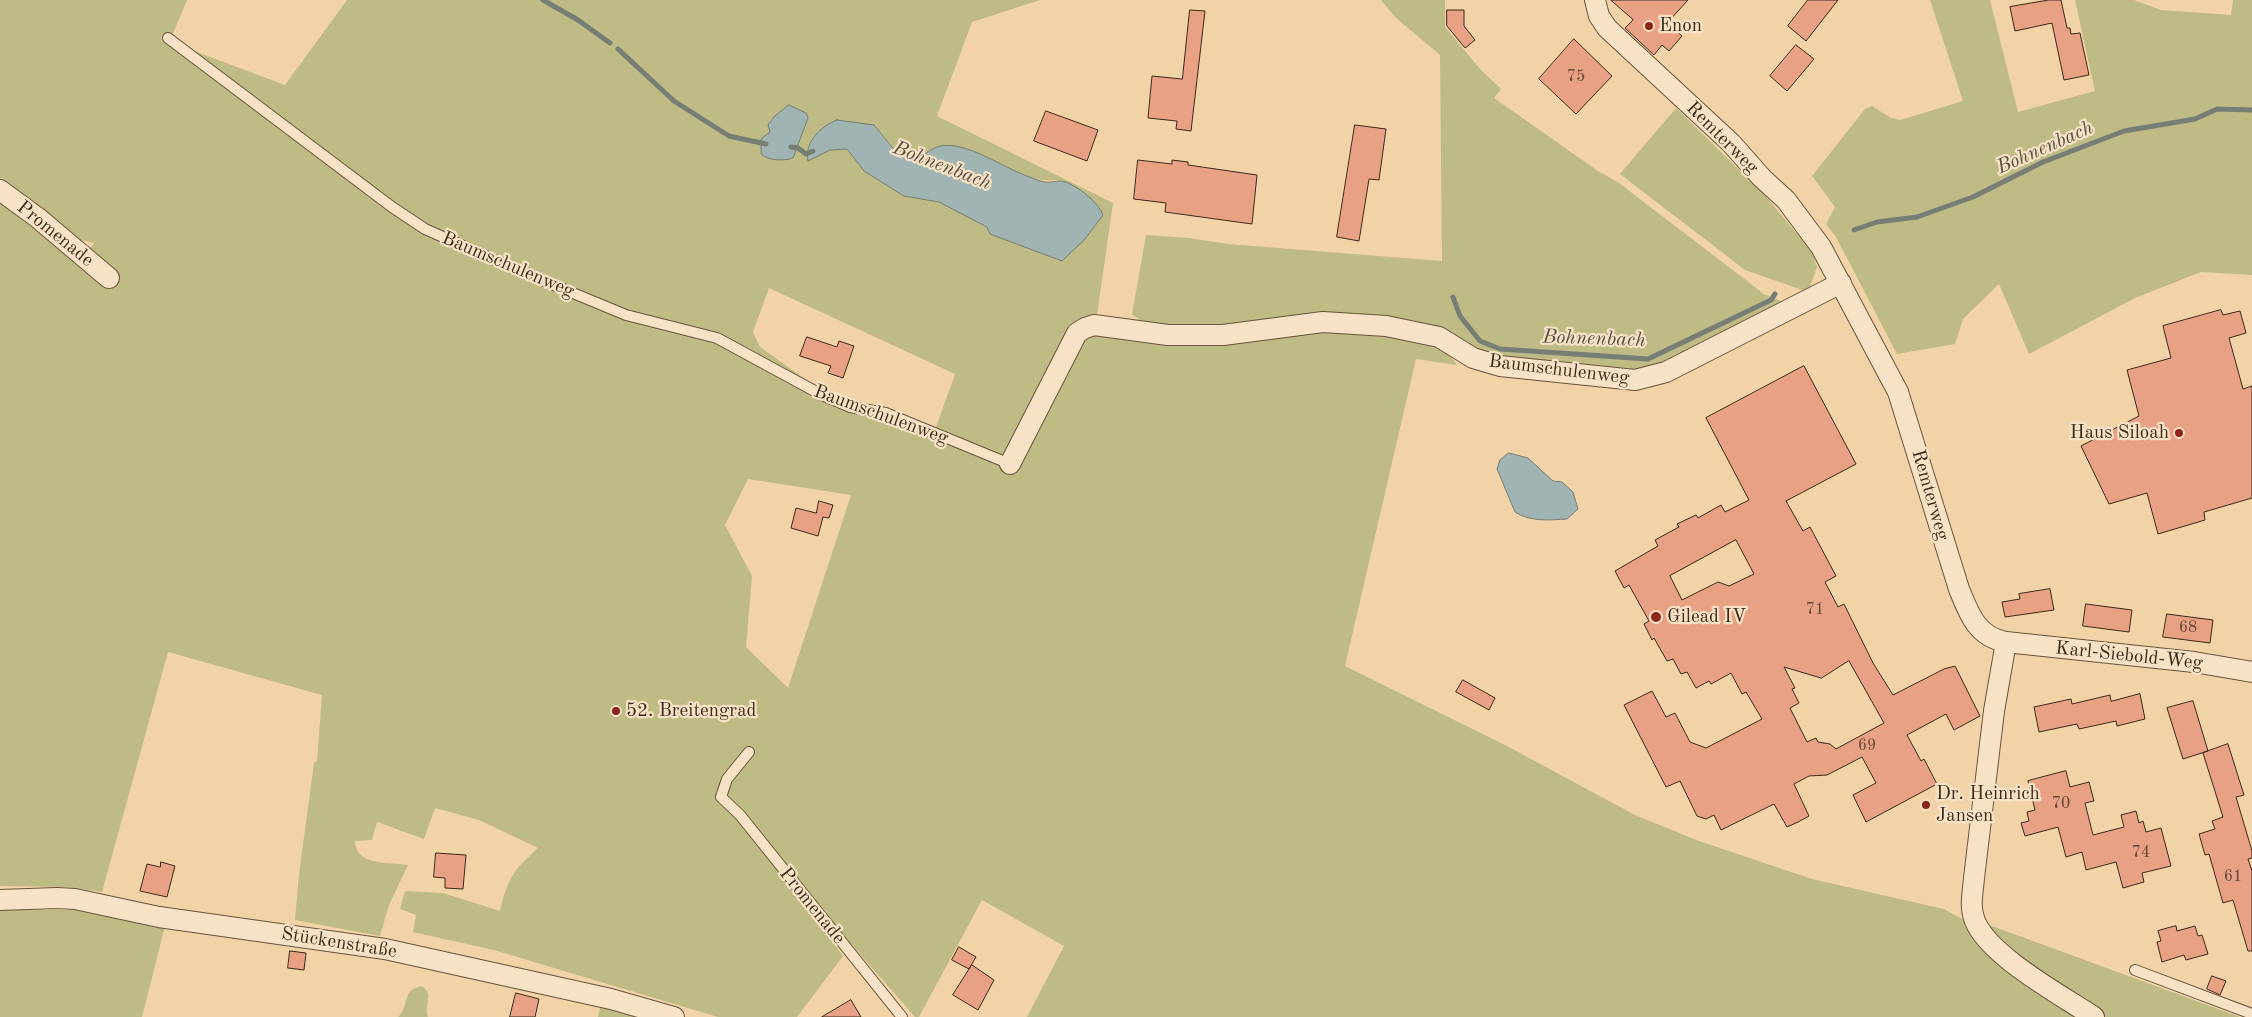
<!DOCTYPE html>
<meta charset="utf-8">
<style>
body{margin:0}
canvas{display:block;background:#f2d3a7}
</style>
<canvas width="2252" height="1017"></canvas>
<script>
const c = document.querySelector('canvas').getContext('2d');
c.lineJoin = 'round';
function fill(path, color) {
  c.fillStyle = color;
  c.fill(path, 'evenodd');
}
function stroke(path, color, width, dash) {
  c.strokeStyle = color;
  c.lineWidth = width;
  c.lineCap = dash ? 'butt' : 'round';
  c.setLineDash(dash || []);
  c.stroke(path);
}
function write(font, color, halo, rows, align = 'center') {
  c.font = font + ' "Old Standard TT",serif';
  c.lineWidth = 4.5;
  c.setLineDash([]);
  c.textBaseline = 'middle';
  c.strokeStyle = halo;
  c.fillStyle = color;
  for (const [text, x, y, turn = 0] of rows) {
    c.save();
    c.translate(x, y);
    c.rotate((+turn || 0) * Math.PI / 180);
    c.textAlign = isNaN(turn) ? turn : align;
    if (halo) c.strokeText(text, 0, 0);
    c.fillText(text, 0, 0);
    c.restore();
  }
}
const green = new Path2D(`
 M0,0H187L172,36L189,49L285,85L347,0H1040L972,22L937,116L1113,203L1097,315L1069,325L1004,457L1072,351L1096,329L1322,330L1423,339L1446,350L1457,365L1416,359L1345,666L1505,745L1635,815L1699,841L1812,879L1944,909L1960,918L1995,927L2240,1017H1027L1064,946L982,900L919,1017H915L816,904L803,901L843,956L797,1017H718L494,950L413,932L416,915L400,909L405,891L443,893L500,911C508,877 513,871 538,848L479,820L435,808L424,839L377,822L372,840L355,841C355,866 389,862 408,865L389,905L380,936L295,920L299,874L314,763L317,761L322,695L168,652L102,892L65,887L0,886V203L80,263L94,243L81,240L0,179ZM874,125C881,133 897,155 906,158C921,163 935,142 956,147C990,155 1022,184 1057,180L1103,215L1085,239L1078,243L988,227L939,202L904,196L864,171L847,149L830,150ZM769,288L955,374L935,430L886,408L848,400L808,381L760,347L753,332ZM748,479L851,495L788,688L746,647L752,576L725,525Z
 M1381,0H1445V27L1481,70L1501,89L1494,98L1598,171L1619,183L1764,294L1785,303L1662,368L1634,373L1500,363L1435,330L1223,332L1148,327L1132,314L1146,235L1189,238L1228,244L1442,261L1440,55L1395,17Z
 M1930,0H1990L2018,112L2095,91L2075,0H2134L2161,10L2231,15L2233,0H2252V275L2201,272L2135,298L2029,354L1999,284L1963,319L1955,344L1897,354L1836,237L1826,224L1835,207L1812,176L1865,109L1872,106L1891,118L1900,120L1963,101Z
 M1676,108L1763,193L1812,252L1817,267L1809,289L1805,291L1745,270L1620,174Z
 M0,910H89L165,926L142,1017H0Z
 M422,986C435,996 423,1005 428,1017H398C411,1005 400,990 422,986Z
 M600,1007L636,1017H598Z`);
const water = new Path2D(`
 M789,105L806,113L808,118L793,158C784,161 769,161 761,154V139L770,132L768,125L774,117Z
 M837,120L874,125C881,133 896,155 906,158C919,163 929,148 941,146C966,141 1004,168 1027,176C1032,178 1039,181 1045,182C1053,183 1060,179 1068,183C1081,189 1098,202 1103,215L1085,239L1062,261L990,234L987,227L939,202L904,196L864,171L847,149L830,150L808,161C804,142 821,126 837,120Z
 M1509,453L1528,458L1553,481L1562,482L1573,492L1578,509L1567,519C1549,520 1530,522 1515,512L1497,469L1500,460Z`);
const stream = new Path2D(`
 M543,0L578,20L610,43
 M618,49L674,101L729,136L766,144
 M791,147L798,148L806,154L813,151
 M1854,230L1877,222L1917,217L1973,197L2043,162L2124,131L2195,119L2217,109L2252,110
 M1453,297L1460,316L1480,341L1500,349L1648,359L1771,300L1775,294`);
const building = new Path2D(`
 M1611,0H1688L1667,23L1682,36L1669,51L1662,45L1654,55L1625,28L1633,20Z
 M1808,0H1838L1806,41L1788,26Z
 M2049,0H2061L2067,28H2070L2071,34L2080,33L2089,75L2064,80L2052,23L2015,31L2010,7Z
 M1190,10L1205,11L1191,131L1176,129L1177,121L1148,118L1152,76L1182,79Z
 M1447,10H1464V26L1475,40L1465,48L1447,26Z
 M1574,39L1612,76L1576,114L1539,79Z
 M1796,45L1814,59L1787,91L1770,76Z
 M1046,111L1098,130L1087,161L1034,141Z
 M1355,125L1386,129L1379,180L1369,179L1359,241L1337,237Z
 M1138,160L1172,164V160L1188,162V165L1257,175L1252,224L1165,212L1166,203L1134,199Z
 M2221,310L2223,315L2240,311L2246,333L2229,338L2243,389L2252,386V498L2204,512L2205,520L2158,534L2147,493L2109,504L2081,446L2139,416L2127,370L2171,358L2163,326Z
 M807,337L837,347L839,341L854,346L843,378L828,373L831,366L800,356Z
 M1804,366L1856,464L1786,501L1803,531L1810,527L1836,576L1825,582L1838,607L1844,604L1873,663L1893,695L1944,669L1955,666L1980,716L1954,730L1946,714L1907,735L1921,761L1924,759L1937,784L1866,822L1853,795L1876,783L1862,757L1827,775L1809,776L1794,784L1809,816L1798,822L1787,827L1774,804L1721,830L1714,815L1706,819L1697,816L1680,781L1666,787L1624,705L1652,691L1666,717L1675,713L1690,742L1706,748L1762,719L1746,692L1742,694L1731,673L1711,684L1709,681L1696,688L1687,672L1681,674L1673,659L1667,661L1654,638L1652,640L1644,624L1649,621L1629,585L1624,588L1615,571L1658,546L1655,540L1679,527L1677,524L1696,515L1698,518L1721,505L1725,512L1749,500L1706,418ZM1736,540L1754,574L1729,586L1718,582L1682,600L1670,576ZM1849,661L1884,723L1836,749L1830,744L1818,742L1816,738L1807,742L1790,708L1799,703L1792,689L1795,688L1784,667L1821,678Z
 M819,501L833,505L829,518L823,517L818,536L791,528L796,508L816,513Z
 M2050,589L2054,610L2005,617L2002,602L2020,599L2019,594Z
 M2086,604L2132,610L2129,632L2083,626Z
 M2167,614L2213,620L2210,643L2163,637Z
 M1463,680L1495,698L1489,710L1456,692Z
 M2140,694L2145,719L2117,726L2116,721L2079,729L2077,724L2039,732L2034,707L2071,699L2072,704L2110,695L2111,701Z
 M2193,701L2208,751L2183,759L2167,708Z
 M2228,744L2244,795L2236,797L2252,851V858L2248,859L2252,871V951H2248L2233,900L2223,903L2209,854L2205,855L2199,834L2215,829L2212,821L2223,817L2203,753Z
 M2066,771L2070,787L2089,782L2094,801L2085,803L2093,835L2124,827L2121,815L2136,811L2139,823L2143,821L2146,832L2161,828L2171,866L2142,873L2144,882L2123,888L2116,862L2086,870L2082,852L2066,857L2058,827L2025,836L2021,823L2029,821L2027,812L2035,810L2028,781Z
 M436,853L466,855L463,889L445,888V878L434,877Z
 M161,862L175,866L167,897L140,891L147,864L160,867Z
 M2176,926L2177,931L2195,926L2198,936L2202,935L2208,954L2186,960L2184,955L2162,962L2157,942L2161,941L2158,931Z
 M959,947L976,957L969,969L952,960Z
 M290,951L306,953L304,970L288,968Z
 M972,965L994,980L978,1010L953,995Z
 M2212,976L2226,981L2220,995L2207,989Z
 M516,993L539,999L535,1017H510Z
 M851,1000L861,1017H822Z`);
const service = new Path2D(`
 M168,38L392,207L425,229L515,269L626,315L717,338L822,395L850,407L886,413L1010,464
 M749,752L727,779L721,797L740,815L902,1017
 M2135,970L2252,1014`);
const minor = new Path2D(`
 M1595,0L1599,16L1607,28L1731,143L1762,178L1786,200L1821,247L1898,392L1959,589C1969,614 1977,637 2006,642L2194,662L2252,672
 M0,190L38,218L109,278
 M1010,464L1077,333L1085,328L1094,325L1168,335H1223L1323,322L1386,326L1439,337L1473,358L1500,366L1635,380L1666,372L1841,283
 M2006,642L1994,711L1974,878C1973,892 1969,907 1975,921C1989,956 2061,995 2094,1017
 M0,900L57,898L75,899L159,917L385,949L611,999L674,1017`);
const markers = [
 [1649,26,5,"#8f2418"],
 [2179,433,5,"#8f2418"],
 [1656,617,6,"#8f2418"],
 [616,711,5,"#8f2418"],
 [1926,805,5,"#8f2418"]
];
const numberNames = [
 ["75",1576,77],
 ["71",1815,610],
 ["68",2188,628],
 ["69",1867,746],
 ["70",2061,804],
 ["74",2141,853],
 ["61",2233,877]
];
const poiNames = [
 ["Enon",1659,26],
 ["Haus Siloah",2169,433,"right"],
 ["Gilead IV",1667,617],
 ["52. Breitengrad",626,711],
 ["Dr. Heinrich",1936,794],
 ["Jansen",1936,816]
];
const streetNames = [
 ["Remterweg",1722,138,45],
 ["Promenade",55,234,39],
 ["Baumschulenweg",508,265,23],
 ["Baumschulenweg",1559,370,7],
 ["Baumschulenweg",881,415,20],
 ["Remterweg",1930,495,74],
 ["Karl-Siebold-Weg",2129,656,6],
 ["Promenade",812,906,51],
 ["Stückenstraße",339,943,9]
];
const waterNames = [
 ["Bohnenbach",2045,148,-24],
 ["Bohnenbach",942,166,21],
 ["Bohnenbach",1594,339,2]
];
fill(green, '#bfbb84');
fill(water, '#a0b5b3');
stroke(water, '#777e75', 1);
stroke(stream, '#777e75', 5);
fill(building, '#e9a186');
stroke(building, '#3a2b18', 1);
stroke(service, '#68553c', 12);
stroke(minor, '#68553c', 22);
stroke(service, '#f7e2c6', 10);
stroke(minor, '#f7e2c6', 20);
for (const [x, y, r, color] of markers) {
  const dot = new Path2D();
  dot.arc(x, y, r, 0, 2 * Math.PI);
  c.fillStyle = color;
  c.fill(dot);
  stroke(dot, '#f7e2c6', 2);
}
write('16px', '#664834', null, numberNames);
write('19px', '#3a2b18', '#f7e2c6', poiNames, 'left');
write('19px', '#3a2b18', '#f7e2c6', streetNames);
write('italic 20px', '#544e3f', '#f7e2c6', waterNames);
</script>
